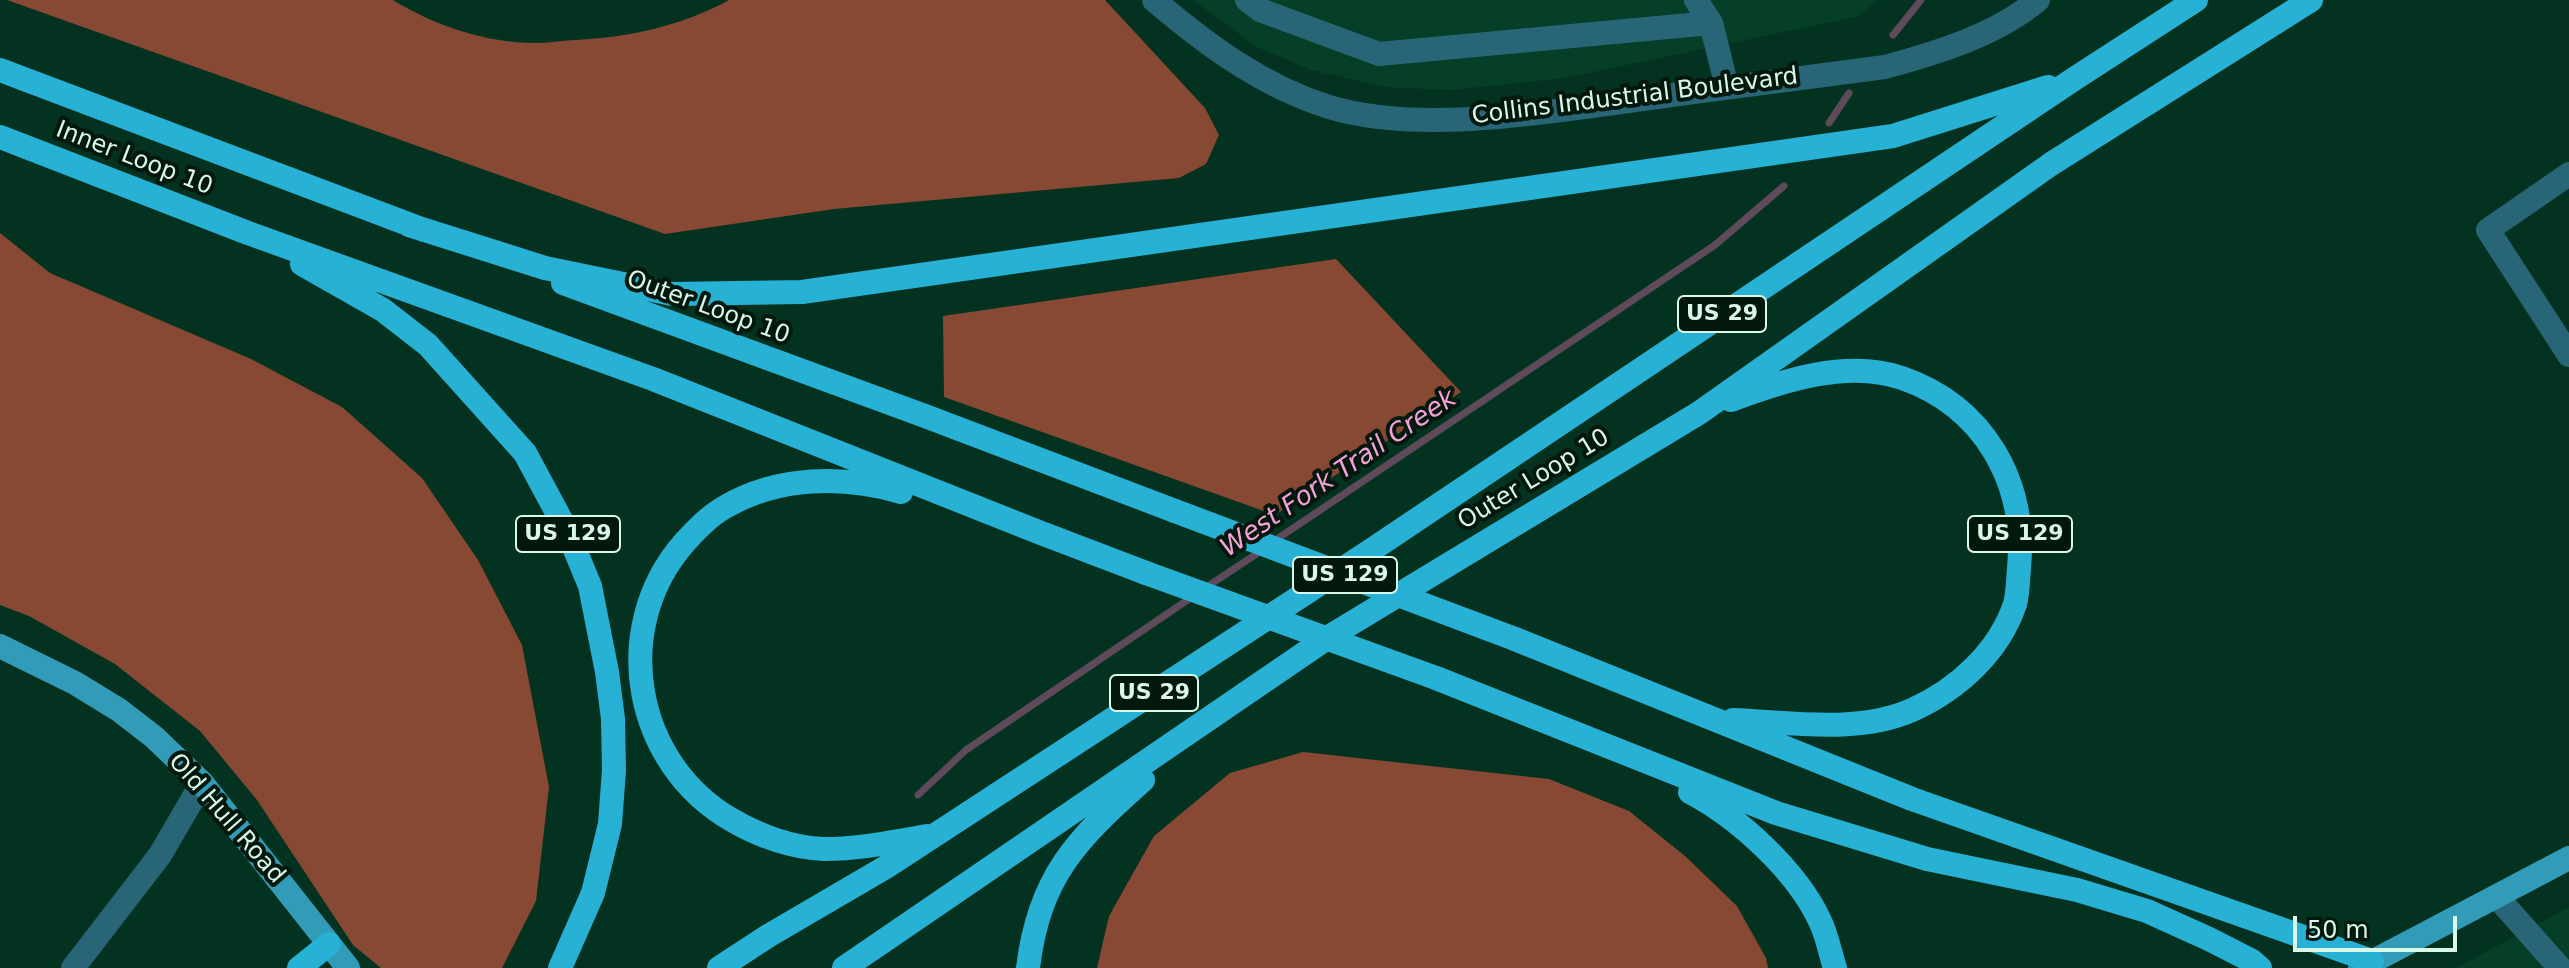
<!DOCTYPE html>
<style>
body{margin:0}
#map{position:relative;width:2569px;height:968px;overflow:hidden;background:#033320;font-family:"DejaVu Sans",sans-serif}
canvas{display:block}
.scale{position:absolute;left:2293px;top:916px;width:164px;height:36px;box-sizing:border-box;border:4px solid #daf8e7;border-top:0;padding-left:10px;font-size:24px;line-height:28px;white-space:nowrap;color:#daf8e7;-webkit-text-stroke:6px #02180d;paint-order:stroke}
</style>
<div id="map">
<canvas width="2569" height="968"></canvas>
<div class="scale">50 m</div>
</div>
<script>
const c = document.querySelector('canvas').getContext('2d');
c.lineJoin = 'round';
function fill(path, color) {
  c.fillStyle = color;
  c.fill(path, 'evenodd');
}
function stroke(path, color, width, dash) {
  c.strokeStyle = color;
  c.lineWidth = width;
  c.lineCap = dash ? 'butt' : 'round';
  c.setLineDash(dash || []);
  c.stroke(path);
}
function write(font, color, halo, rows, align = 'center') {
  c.font = font + ' "DejaVu Sans",sans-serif';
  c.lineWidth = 8;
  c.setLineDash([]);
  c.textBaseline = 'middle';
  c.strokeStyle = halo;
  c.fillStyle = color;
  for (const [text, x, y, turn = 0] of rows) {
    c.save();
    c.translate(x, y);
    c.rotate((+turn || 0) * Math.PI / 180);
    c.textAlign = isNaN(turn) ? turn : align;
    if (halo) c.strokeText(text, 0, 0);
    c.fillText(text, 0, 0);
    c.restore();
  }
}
const built = new Path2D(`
 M1193,0H1878L1859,16L1565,78L1450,90L1383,87L1308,69L1257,47Z
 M2569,907V968H2456Z`);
const forest = new Path2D(`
 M7,0H393C435,26 489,44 539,43C551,43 564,40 576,40C629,37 682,26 729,0H1105L1205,108L1219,135L1206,164L1179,178L834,209L665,234Z
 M0,233L50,273L251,359L342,407L422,478L478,560L522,645L549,787L536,901L502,968H381L353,945L257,800L200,731L115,664L29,616L0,605Z
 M1336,259L1461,392L1275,515L944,397L943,316Z
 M1303,752L1549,779L1629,811L1685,856L1737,906L1766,958L1768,968H1097L1109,916L1154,836L1230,773Z`);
const stream = new Path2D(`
 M1893,35L1921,0
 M1829,123L1849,93
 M1274,541L1715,245L1784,186
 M1205,588L1261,551
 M918,795L966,750L1195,595`);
const minor = new Path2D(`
 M1154,0C1207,45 1262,86 1329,107C1421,135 1555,111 1650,98C1728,87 1806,77 1885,67C1937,53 1996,35 2038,0
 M1247,0L1260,10L1379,54L1711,23L1727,87
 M1696,0L1711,23
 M2569,174L2488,230L2569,355
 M2497,897L2560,968
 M73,968L160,855L202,783`);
const major = new Path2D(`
 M0,646L75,683L119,710L154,737L202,783L348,968
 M2360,968L2569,858`);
const highway = new Path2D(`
 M0,70L424,230
 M0,137L248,233L653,379L1041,533L1146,573
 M409,225L545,268L672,294L802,292L1893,136L2048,87
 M302,264L383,310L428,345L525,453L568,533L590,586L607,672L613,719L614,770L610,824L593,893L560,968
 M563,283L925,416L1175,511
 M1731,400C1782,381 1847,359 1902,378C1985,407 2027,483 2019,568C2018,579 2018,593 2015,604C1999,652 1957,690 1912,710C1858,734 1790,722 1733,720
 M901,492C844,475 778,476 725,507C709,516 696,530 684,543C609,629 634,764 732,820C759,836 793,848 824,849C858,849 893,842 927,836
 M1515,639L1912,799L2372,961
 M1436,678L1776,813L1927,859L2077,890L2147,911L2209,939L2252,961L2260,968
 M1690,792C1738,817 1797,871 1820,921C1827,935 1830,953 1835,968
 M299,968L329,944
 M719,968L768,936L886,867L1370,551L2074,79L2196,0
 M844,968L1327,638L1699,413L2051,164L2311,0
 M1028,968C1039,876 1077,839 1143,780`);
const highwayBridge = new Path2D(`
 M1175,511L1515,639
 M1146,573L1436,678`);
const shields = [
 [1722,314,88],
 [568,534,104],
 [2020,534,104],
 [1345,575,104],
 [1154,693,88]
];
const shieldNames = [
 ["US 29",1722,314],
 ["US 129",568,534],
 ["US 129",2020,534],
 ["US 129",1345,575],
 ["US 29",1154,693]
];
const streetNames = [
 ["Collins Industrial Boulevard",1635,97,-7],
 ["Inner Loop 10",134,159,21],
 ["Outer Loop 10",708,308,20],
 ["Outer Loop 10",1534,480,-31],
 ["Old Hull Road",226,819,49]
];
const waterNames = [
 ["West Fork Trail Creek",1339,474,-34]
];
fill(built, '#053f27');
fill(forest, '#874933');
stroke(stream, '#5f4a5b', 7);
stroke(minor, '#286577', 24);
stroke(major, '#319bb8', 24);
stroke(highway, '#27b1d4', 24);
stroke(highwayBridge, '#27b1d4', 24);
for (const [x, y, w] of shields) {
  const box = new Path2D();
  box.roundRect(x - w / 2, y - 18, w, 36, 6);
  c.fillStyle = '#02180d';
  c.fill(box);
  stroke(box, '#daf8e7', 2);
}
write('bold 22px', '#daf8e7', null, shieldNames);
write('24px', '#daf8e7', '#02180d', streetNames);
write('italic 26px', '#f6a2d9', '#02180d', waterNames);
</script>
